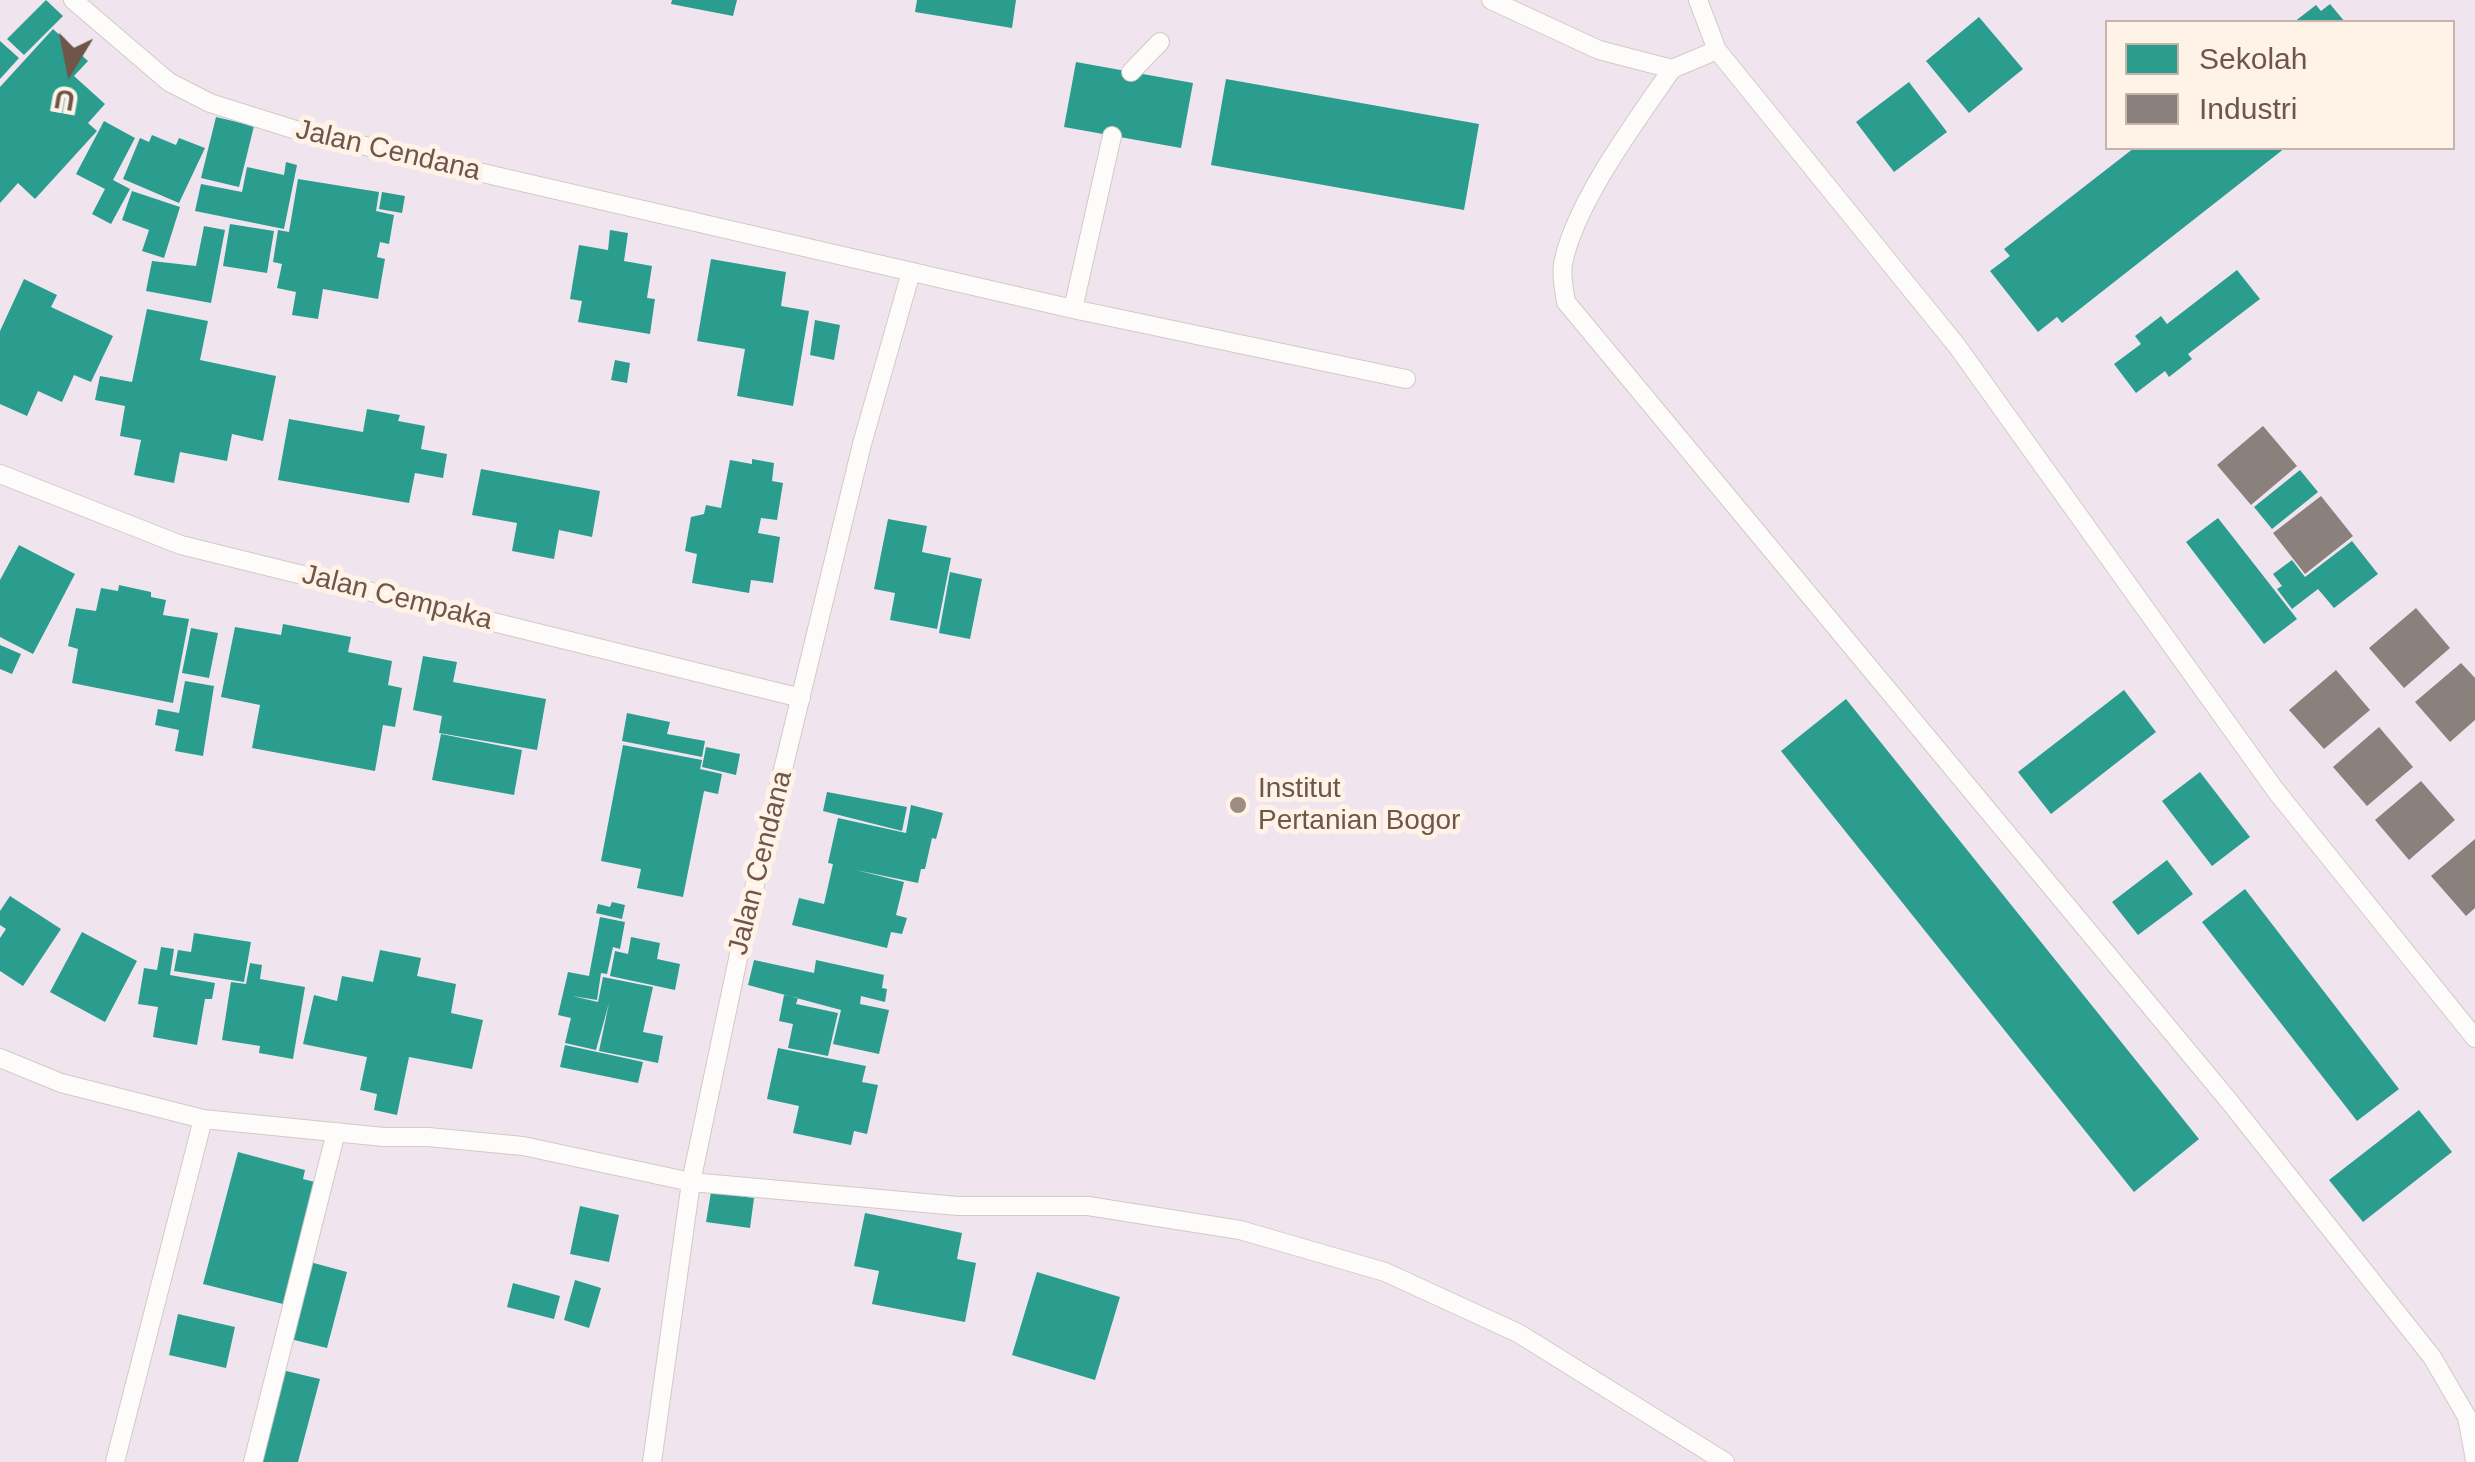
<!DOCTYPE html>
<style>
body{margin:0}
#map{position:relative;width:2475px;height:1462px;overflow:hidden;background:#f4eee7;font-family:Helvetica,sans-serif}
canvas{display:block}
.legend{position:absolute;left:2105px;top:20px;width:350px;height:130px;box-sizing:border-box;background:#fef3e6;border:2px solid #c5b4a8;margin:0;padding:12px 18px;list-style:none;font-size:30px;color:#6f554a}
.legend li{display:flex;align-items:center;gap:20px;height:50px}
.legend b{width:50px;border:2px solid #c5b4a8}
.north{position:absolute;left:20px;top:20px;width:100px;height:100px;-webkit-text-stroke:8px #fef3e6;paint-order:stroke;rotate:190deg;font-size:28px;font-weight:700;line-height:40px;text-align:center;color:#6f554a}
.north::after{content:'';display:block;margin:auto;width:35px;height:45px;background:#6f554a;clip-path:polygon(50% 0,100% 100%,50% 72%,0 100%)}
</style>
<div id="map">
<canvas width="2475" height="1462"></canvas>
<ul class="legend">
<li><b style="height:28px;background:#2a9d8f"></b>Sekolah</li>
<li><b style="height:28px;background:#8a817c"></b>Industri</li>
</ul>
<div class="north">U</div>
</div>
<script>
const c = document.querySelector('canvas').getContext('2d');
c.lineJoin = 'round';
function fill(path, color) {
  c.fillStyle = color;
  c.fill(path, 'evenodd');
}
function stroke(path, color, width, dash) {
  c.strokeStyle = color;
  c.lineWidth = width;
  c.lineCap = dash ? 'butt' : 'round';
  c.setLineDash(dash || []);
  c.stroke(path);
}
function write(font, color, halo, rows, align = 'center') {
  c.font = font + ' Helvetica,sans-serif';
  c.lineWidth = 10;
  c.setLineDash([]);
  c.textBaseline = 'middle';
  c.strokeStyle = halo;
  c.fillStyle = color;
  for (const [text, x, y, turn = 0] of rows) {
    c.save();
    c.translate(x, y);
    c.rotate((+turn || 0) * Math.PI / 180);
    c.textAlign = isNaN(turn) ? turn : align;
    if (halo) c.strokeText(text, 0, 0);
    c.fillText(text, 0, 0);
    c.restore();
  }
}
const education = new Path2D(`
 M0,0H2475V1462H0ZM2108,22H2452V148H2108Z`);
const schools = new Path2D(`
 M46,0L63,16L24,55L7,39Z
 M672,0H737L733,16L671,4Z
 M917,0H1016L1012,28L915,12Z
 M2330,4L2345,22H2294L2316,5L2321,11Z
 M1979,17L2023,69L1969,113L1926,61Z
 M53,29L88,61L74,76L105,104L88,123L97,131L35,199L18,183L0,203V87Z
 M0,41L19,58L0,79Z
 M1076,62L1193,83L1181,148L1064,127Z
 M1226,79L1479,124L1464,210L1211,165Z
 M1909,82L1947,132L1894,172L1856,122Z
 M216,117L254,126L239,187L201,178Z
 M104,121L135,138L113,180L130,189L111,224L92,214L105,189L76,174Z
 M152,135L176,145L179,138L205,148L179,203L123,179L140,138L149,142Z
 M2134,148H2285L2062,323L2057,317L2038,332L1990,271L2010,256L2004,249Z
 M286,162L297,165L284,229L195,211L201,184L242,192L247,167L284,175Z
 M298,179L379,192L376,211L394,215L389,244L380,242L377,257L385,259L378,299L323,289L318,319L292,315L296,292L277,288L282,264L273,262L278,230L289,232Z
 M132,191L180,207L164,258L142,251L149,230L122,220Z
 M382,192L405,196L402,213L379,209Z
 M230,224L274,231L267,273L223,266Z
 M204,226L225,230L211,303L146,291L152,261L196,266Z
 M610,230L628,233L624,261L652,266L647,298L655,299L650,334L578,322L582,301L570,299L579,245L608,250Z
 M711,259L786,272L781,306L809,311L793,406L737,396L745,349L697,341Z
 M2237,270L2260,299L2188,354L2192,359L2169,377L2165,371L2136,393L2114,364L2141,344L2135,336L2161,316L2167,324Z
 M24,279L57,295L51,307L113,336L91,382L74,375L62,402L38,391L27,416L0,404V331Z
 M147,309L208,321L200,360L276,376L263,441L232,434L227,461L180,452L174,483L134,475L141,440L120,436L125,406L95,400L100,376L132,382Z
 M815,320L840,325L834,360L810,355Z
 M615,360L630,363L627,383L611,380Z
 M367,409L400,415L398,421L425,426L421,449L447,454L443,478L415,473L409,503L278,480L289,419L363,432Z
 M752,459L774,463L772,481L783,483L777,520L761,518L758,533L780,537L773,583L751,580L749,593L692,583L697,554L685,551L691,517L704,514L706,505L721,508L730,460L752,464Z
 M481,469L600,491L592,537L559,530L554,559L512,551L517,523L472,515Z
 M2300,470L2318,492L2272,529L2254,507Z
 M2218,518L2297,619L2264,644L2186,542Z
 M888,519L927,526L922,552L951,558L937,629L890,620L895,593L874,589Z
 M2352,541L2378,574L2334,608L2318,589L2292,609L2277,589L2282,586L2273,574L2292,560L2305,577Z
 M19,545L75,574L33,654L0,637V580Z
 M950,572L982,579L970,639L939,633Z
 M119,585L151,592V597L166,600L163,615L189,619L173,703L72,683L78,649L68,646L76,608L96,611L101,588L118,591Z
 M283,624L351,637L348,652L392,661L388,685L402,688L395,727L383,725L375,771L252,748L260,705L221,697L235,627L281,635Z
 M191,628L218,633L209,678L182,673Z
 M0,645L21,654L12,674L0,669Z
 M423,656L457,662L453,682L546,699L537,750L439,733L442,716L413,710Z
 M185,681L214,686L203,756L175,751L179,730L155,725L158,709L179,713Z
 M2124,690L2156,732L2051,814L2018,772Z
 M1846,699L2199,1139L2134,1192L1781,751Z
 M627,713L670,722L667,734L705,741L702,757L622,741Z
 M441,734L522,750L514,795L432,780Z
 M623,745L702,760L700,769L722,774L718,794L704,791L683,897L637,888L641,869L601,861Z
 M706,747L740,754L736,775L702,767Z
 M2200,772L2250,837L2212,866L2162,801Z
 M827,792L907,807L902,831L823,811Z
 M911,805L943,813L936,839L932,838L925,869H921L918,883L856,870L904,882L896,915L907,918L902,934L891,932L887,948L792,925L799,898L824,904L833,864L828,863L838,818L906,833Z
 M2167,860L2193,894L2138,935L2112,902Z
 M2245,889L2399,1089L2357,1121L2202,922Z
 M10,896L61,929L23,986L0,971V938L6,929L0,925V911Z
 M612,902L625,905L622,919L596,913L598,904L610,907Z
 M600,917L625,922L620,949L613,947L607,974L601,973L597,1000L572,996L598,1002L603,977L653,987L643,1032L663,1036L658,1063L599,1051L609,1003L596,1050L565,1043L571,1018L558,1015L568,972L589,976Z
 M82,932L137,961L105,1022L50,992Z
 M194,933L251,942L244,982L174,971L178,950L191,952Z
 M631,937L660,943L657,959L680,964L675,990L610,976L615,951L628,954Z
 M161,947L174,949L170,975L215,983L212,999H205L197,1045L153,1037L158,1007L138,1004L144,968L157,970Z
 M380,950L421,958L417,976L456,984L451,1013L483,1020L472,1069L409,1057L397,1115L374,1110L377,1094L360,1090L367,1057L303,1044L314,995L337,1001L342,976L373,982Z
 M754,960L814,973L816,960L884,975L882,988L887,989L885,1002L861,996L860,1004L889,1010L879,1054L833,1044L841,1010L748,985Z
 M250,963L262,965L260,979L305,987L293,1059L259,1053L260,1046L222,1040L231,982L246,984Z
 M784,995L798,998L796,1004L838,1013L828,1056L788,1048L793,1024L779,1021Z
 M565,1045L643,1062L638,1083L560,1067Z
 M778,1048L866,1066L862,1082L878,1085L867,1134L854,1131L851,1145L793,1133L799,1106L767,1099Z
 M2419,1110L2452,1152L2363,1222L2329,1180Z
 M238,1152L305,1170L303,1179L315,1182L283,1304L203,1284Z
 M711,1192L754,1198L750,1228L706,1222Z
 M580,1206L619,1215L609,1262L570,1254Z
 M865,1213L962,1233L957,1259L976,1263L965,1322L872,1304L879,1271L854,1266Z
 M310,1262L347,1272L327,1348L290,1339Z
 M1037,1272L1120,1297L1095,1380L1012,1355Z
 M575,1280L601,1288L589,1328L564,1320Z
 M513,1283L560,1296L554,1319L507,1307Z
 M178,1314L235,1327L226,1368L169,1355Z
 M282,1370L320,1379L298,1462H258Z`);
const industry = new Path2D(`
 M2263,426L2297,466L2251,505L2217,465Z
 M2321,496L2353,536L2305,574L2273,533Z
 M2416,608L2450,648L2404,688L2369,648Z
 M2461,663L2475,678V720L2450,742L2415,702Z
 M2336,670L2370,710L2324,749L2289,710Z
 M2379,727L2413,767L2367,806L2333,767Z
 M2421,781L2455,820L2409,860L2375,820Z
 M2475,839V908L2466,916L2431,876Z`);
const lane = new Path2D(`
 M73,0L169,82L210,103L296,130L1073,309L1406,379
 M1491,0L1599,50L1672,69L1717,50
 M1698,0L1717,50L1957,346L2276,791L2475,1038
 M1672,69C1637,120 1574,204 1563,264C1561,276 1564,290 1566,302L2229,1101L2432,1357L2467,1417L2475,1460
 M1131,72L1160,42
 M1073,309L1112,136
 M0,474L181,545L801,698
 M0,1058L61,1083L203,1119L384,1137H428L523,1146L691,1182L958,1206H1088L1240,1230L1385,1272L1518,1333L1725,1462
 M115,1462L203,1119
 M253,1462L336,1132
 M652,1462L691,1182L744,930L862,444L911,272`);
const markers = [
 [1238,805,10,"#9e8b81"]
];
const streetNames = [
 ["Jalan Cendana",388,151,13],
 ["Jalan Cempaka",397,598,14],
 ["Jalan Cendana",761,863,-76]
];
const poiNames = [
 ["Institut",1258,789],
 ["Pertanian Bogor",1258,821]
];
fill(education, '#f0e5ef');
fill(schools, '#2a9d8f');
fill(industry, '#8a817c');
stroke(lane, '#d2cac4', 20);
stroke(lane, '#fdfcfb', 18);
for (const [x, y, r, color] of markers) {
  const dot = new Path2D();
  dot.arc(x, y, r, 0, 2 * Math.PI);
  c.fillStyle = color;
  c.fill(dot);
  stroke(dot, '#fef3e6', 4);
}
write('28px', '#6f554a', '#fef3e6', streetNames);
write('28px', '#6f554a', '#fef3e6', poiNames, 'left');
</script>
